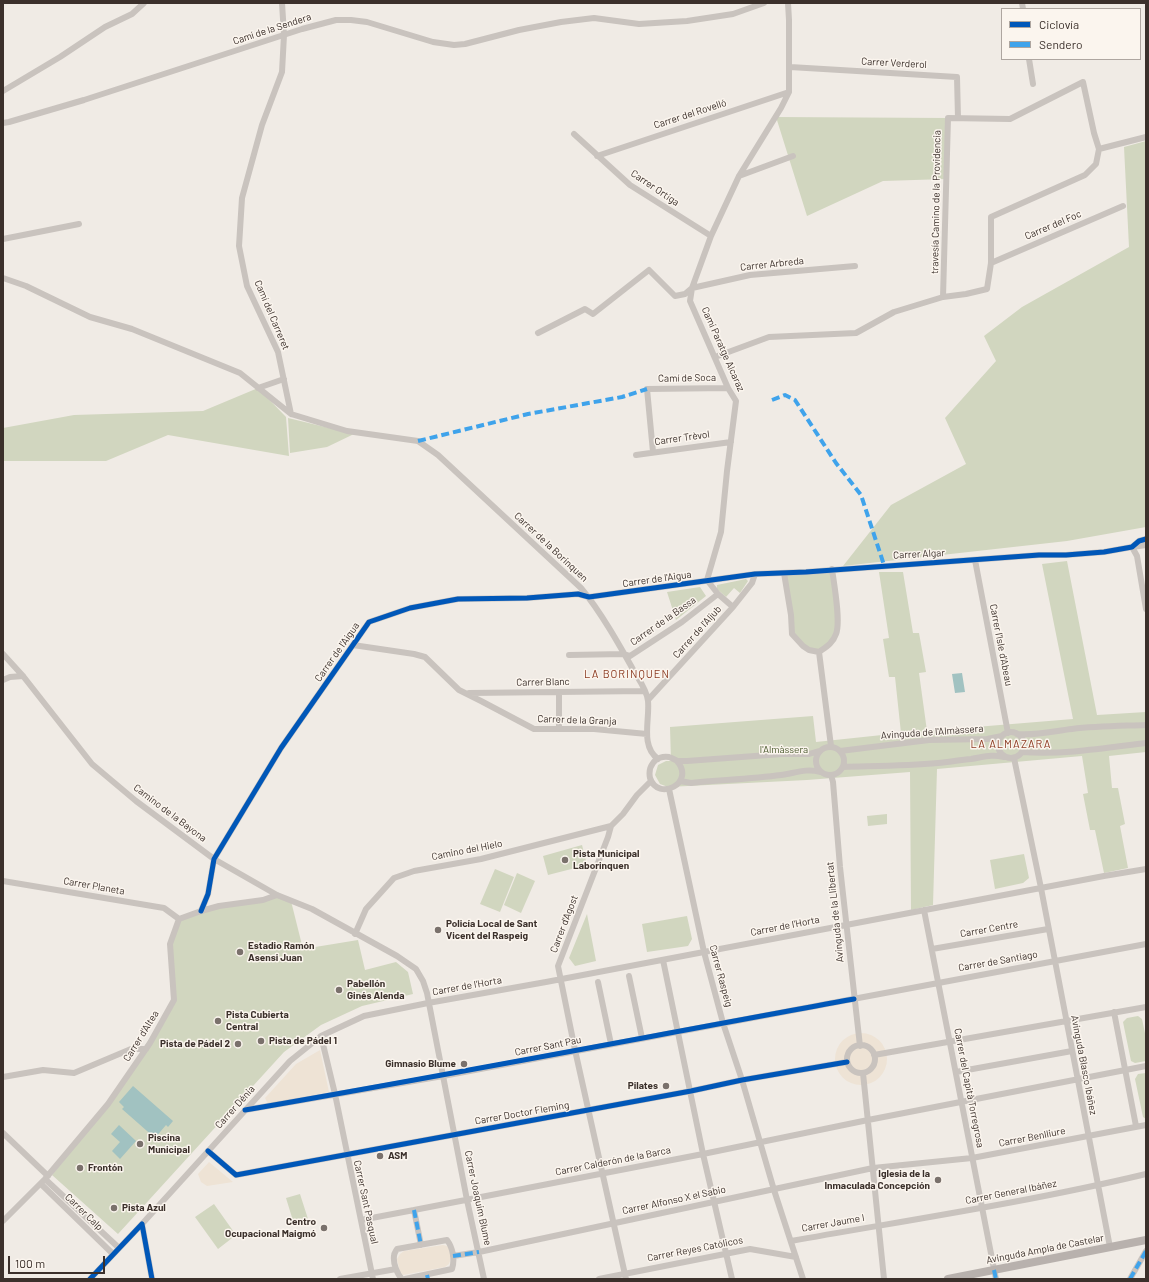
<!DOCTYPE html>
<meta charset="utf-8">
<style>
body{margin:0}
#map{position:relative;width:1149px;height:1282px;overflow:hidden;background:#f0ebe5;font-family:Barlow,sans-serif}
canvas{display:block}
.frame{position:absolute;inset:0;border:4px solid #3b302b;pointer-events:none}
.legend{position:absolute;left:1001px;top:8px;width:140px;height:52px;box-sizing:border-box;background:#fbf5ee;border:1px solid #aea6a0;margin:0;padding:5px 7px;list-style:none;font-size:12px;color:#3b302b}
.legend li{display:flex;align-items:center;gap:8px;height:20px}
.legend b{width:20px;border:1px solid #aea6a0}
.scale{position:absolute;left:8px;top:1256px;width:97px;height:18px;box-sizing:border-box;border:2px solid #3b302b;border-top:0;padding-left:5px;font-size:12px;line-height:14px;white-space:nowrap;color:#3b302b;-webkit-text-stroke:3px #fbf5ee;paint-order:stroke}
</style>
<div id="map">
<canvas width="1149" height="1282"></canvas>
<div class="frame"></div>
<ul class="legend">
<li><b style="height:5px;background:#0057b8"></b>Ciclovía</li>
<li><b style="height:5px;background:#3fa3eb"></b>Sendero</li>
</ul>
<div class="scale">100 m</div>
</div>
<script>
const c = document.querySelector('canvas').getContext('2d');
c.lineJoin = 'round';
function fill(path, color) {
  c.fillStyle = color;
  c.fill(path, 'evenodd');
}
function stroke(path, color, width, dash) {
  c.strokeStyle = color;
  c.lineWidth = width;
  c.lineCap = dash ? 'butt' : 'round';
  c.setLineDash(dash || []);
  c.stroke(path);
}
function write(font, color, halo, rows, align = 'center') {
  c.font = font + ' Barlow,sans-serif';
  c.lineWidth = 3;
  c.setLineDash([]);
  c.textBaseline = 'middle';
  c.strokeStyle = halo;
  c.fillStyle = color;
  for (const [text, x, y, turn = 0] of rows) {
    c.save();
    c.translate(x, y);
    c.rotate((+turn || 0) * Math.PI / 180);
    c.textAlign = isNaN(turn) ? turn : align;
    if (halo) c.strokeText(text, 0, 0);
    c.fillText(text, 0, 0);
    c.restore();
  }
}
const green = new Path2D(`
 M776,117L948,118L946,179L883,181L807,216Z
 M1146,141V527L1067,541L843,566L891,505L966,464L945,418L996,361L984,336L1022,307L1129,247L1124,147Z
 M258,388L286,417L289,456L168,435L106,461H3V428L74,415L203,411Z
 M288,418L354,434L327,447L290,453Z
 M1067,561L1097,715L1146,712V752L1109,756L1112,788H1118L1125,824L1120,826L1128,868L1104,873L1095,830H1090L1083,794L1088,793L1082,756L937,769L933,905L911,910L910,772L807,780L668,787L660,784L655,775L658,765L666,761H671L670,727L813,716L816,742L901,733L895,677H889L883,639L889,638L879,572H903L913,633H919L926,672L919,673L927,731L1073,719L1042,564Z
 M832,569L837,634L819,652L810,650L792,634L784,573Z
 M746,579L748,581L740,593L734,588L726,597L717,589V585Z
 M700,587L706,596L676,620L667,592Z
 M887,814V824L868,826L867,816Z
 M582,845L587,865L548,875L543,856Z
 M1024,854L1029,878L1023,883L995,889L990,860Z
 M495,869L514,877L500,912L480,904Z
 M517,873L535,881L521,913L504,905Z
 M277,895L291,901L303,949L358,940L365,970L396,962L408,972L413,994L362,1006L321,1025L284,1052L118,1234L52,1175L108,1104L174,1000L170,944L179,919L201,911Z
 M587,914L596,961L575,966L569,958Z
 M687,916L692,939L688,946L647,952L642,924Z
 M1138,1016L1142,1019L1146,1038V1061L1135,1063L1131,1061L1123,1022L1127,1018Z
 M1146,1073V1119L1143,1117L1135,1079L1138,1074Z
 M300,1194L308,1219L294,1224L286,1198Z
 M214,1204L236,1235L218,1249L195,1217Z`);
const plaza = new Path2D(`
 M835 1059a26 26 0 1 1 52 0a26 26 0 1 1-52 0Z
 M320,1050L329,1092L268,1104L265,1098L296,1064Z
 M209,1162L233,1182L207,1186L201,1182L198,1174Z
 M443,1245L447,1246L450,1249L451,1258L449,1264L445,1267L403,1275L400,1272L397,1259L400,1254L404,1251Z`);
const water = new Path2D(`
 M962,673L965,692L955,693L952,674Z
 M133,1086L173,1121L168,1127L166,1125L155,1138L122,1109L124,1107L119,1102Z
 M119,1125L136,1141L120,1159L112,1151L120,1142L111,1134Z`);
const minor = new Path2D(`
 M282,3L284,35L282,72L262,125L242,198L239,246L247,286L278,352L291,414L347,431L418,441L438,455L581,588C601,612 620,646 635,673C640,681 647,691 648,701C650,719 640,746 658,759
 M1022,3L1023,9
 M1029,59L1033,84
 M790,67L957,77L958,118
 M3,91L60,57L105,27L132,14L144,3
 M3,123L9,122L84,100L302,29L336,20H351L367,22L433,42L454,45L465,44L519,30L561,22L594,18L639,24L687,21L733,14L764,3
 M574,134L630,185L711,236
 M1099,149L1146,137
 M597,156L789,92
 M739,176L793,156
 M3,239L79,224
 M991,263L1123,206
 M3,278L26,286L90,317L132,329L240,373L291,414
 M538,333L585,309L593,314L649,270L675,296L685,294L692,288L750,275L855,266
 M715,357L769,337L856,333L894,312L943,297L966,294L987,289L991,263V217L1085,175L1096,164L1099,149L1094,133L1083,82L1010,119L948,118L943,297
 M258,388L284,379
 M653,452L647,389L728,388
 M636,455L731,442
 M1146,545L1132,547L1137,556L1146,609
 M975,560L1008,733
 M784,573L791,615L792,634L803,646L809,650L819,652C826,647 833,643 836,634C841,622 834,584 832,569
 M707,580L721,532L727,471L736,401L728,388L690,301L692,288L711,236L739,176L781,108L789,92V20L788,3
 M707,580L718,594L733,607
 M353,645L414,654L425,657L459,690L481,701L534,729H594L647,734
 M819,652L831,746
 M3,654L23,676L92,764L136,801L214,859L277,895L312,909L397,956L416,969L423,981L427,993L467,1200L484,1279
 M569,655L624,654L630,656L682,622L718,594
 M3,680L10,677L23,676
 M469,693L645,691
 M648,700L733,607L752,583L755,574
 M559,728V692
 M998 745a13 13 0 1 1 26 0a13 13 0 1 1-26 0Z
 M1017,734C1036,736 1054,731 1072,729C1097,726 1121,726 1146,725
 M816 761a14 14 0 1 1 28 0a14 14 0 1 1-28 0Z
 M840,751L929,740L987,739L1002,736
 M1022,752C1064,755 1105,748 1146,743
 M1014,758L1041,888L1110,1247
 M677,761C696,783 658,802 650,778C649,773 649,768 653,763C656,758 663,756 669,757C672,758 675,760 678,761C681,761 684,761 687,761L782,754H809L819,751
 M843,767C874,766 906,766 938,763C949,762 960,760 971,759C984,757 991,754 1004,757
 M831,775L833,782L840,867L860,1046
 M680,781L691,783C721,780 751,779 781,775C795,773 807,768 820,772
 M669,789L704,952L723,1023L742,1080L774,1190L803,1279
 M3,881L164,908L179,919
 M924,910L996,1279
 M201,911L208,894L214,859L281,748L369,622L410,608L458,599L527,598L578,594L589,597L755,574L806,572L1039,555H1066L1104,552L1132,547L1139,541L1146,539
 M355,934L366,909L394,878L414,871L481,859L611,826
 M932,949L1048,929
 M663,960L703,1154L732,1279
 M629,976L642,1038
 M598,982L611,1044
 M1114,1012L1136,1126
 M321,1036L335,1094L373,1279
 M847 1059a14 14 0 1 1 28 0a14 14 0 1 1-28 0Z
 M874,1055L1146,1007
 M956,1072L1072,1051
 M863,1073L884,1279
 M3,1077L43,1070L74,1073L131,1049H146
 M245,1110L443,1076L1146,944
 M3,1133L48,1176
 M208,1151L236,1175L691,1091L742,1080L847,1062
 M45,1179L119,1248
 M41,1184L113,1254
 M414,1210L421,1245
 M361,1220L414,1210L703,1154L868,1120L1146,1066
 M3,1221L45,1179L108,1104L150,1043L174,1000L170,944L179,919L201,911L219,906L263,900L277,895
 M142,1224L152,1279
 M791,1241C909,1220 1029,1202 1146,1174
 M453,1256L479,1252L873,1168L972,1158L1146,1125
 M90,1279L142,1224L290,1061L321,1036L364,1016L428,1003L546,982L1104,876L1146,869
 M340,1279L396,1269
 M402,1279C397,1274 393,1263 394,1256C394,1253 396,1251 397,1249L447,1240C453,1248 455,1260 452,1269L405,1279
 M599,1279L750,1249L796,1257
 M626,1279L575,1050L558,966L608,837L611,826L623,814L637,795L651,781
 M1130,1279L1146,1251`);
const major = new Path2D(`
 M948,1279L1146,1240`);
const quiet = new Path2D(`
 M772,400L785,395L795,400L836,463L861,495L884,565
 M418,441L528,414L622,397L647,389
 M414,1210L421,1245
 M453,1256L479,1252
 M994,1270L996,1279
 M427,1275L428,1279
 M1130,1279L1146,1251`);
const cycleway = new Path2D(`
 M201,911L208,894L214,859L281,748L369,622L410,608L458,599L527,598L578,594L589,597L755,574L806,572L1039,555H1066L1104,552L1132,547L1139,541L1146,539
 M245,1110C448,1075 651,1036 854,999
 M208,1151L236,1175L691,1091L742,1080L847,1062
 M142,1224L152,1279
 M90,1279L142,1224`);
const markers = [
 [565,860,4,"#7a716c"],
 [438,930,4,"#7a716c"],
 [240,952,4,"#7a716c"],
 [339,990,4,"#7a716c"],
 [218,1021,4,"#7a716c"],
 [261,1041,4,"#7a716c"],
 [238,1044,4,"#7a716c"],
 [464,1064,4,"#7a716c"],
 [666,1086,4,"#7a716c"],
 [140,1144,4,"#7a716c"],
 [380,1156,4,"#7a716c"],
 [80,1168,4,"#7a716c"],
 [938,1180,4,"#7a716c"],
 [114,1208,4,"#7a716c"],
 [324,1228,4,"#7a716c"]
];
const streetNames = [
 ["Camí de la Sendera",272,29,-18],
 ["Carrer Verderol",894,63,3],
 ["Carrer del Rovelló",690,114,-18],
 ["Carrer Ortiga",655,188,34],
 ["travesía Camino de la Providencia",936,202,-89],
 ["Carrer del Foc",1053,225,-23],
 ["Carrer Arbreda",772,264,-6],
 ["Camí del Carreret",272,315,67],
 ["Camí Paratge Alcaraz",723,349,66],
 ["Camí de Soca",687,378,-1],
 ["Carrer Trèvol",682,438,-8],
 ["Carrer de la Borinquen",551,547,43],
 ["Carrer Algar",919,554,-3],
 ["Carrer de l'Aigua",657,579,-8],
 ["Carrer de la Bassa",663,621,-35],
 ["Carrer de l'Aljub",697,632,-48],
 ["Carrer l'Isle d'Abeau",1001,645,79],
 ["Carrer de l'Aigua",337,652,-55],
 ["Carrer Blanc",543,682,-1],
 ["Carrer de la Granja",577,720,2],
 ["Avinguda de l'Almàssera",932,732,-4],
 ["Camino de la Bayona",170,813,37],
 ["Camino del Hielo",467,850,-11],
 ["Carrer Planeta",94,886,10],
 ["Avinguda de la Llibertat",835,912,-96],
 ["Carrer d'Agost",564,924,-69],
 ["Carrer de l'Horta",785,926,-11],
 ["Carrer Centre",989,929,-10],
 ["Carrer de Santiago",998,961,-10],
 ["Carrer Raspeig",721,976,75],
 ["Carrer de l'Horta",467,986,-10],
 ["Carrer d'Altea",141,1036,-58],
 ["Carrer Sant Pau",548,1046,-11],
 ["Avinguda Blasco Ibáñez",1084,1065,79],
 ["Carrer del Capità Torregrosa",969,1088,79],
 ["Carrer Dénia",235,1107,-48],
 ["Carrer Doctor Fleming",522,1113,-10],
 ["Carrer Benlliure",1032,1137,-11],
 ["Carrer Calderón de la Barca",613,1161,-11],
 ["Carrer General Ibáñez",1011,1192,-11],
 ["Carrer Joaquim Blume",478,1198,78],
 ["Carrer Alfonso X el Sabio",674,1200,-12],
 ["Carrer Sant Pasqual",366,1202,78],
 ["Carrer Calp",84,1212,44],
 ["Carrer Jaume I",833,1223,-10],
 ["Carrer Reyes Católicos",695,1249,-11],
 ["Avinguda Ampla de Castelar",1045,1249,-11]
];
const parkNames = [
 ["l'Almàssera",784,750]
];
const poiNames = [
 ["Pista Municipal",573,854],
 ["Laborinquen",573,866],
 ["Policía Local de Sant",446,924],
 ["Vicent del Raspeig",446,936],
 ["Estadio Ramón",248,946],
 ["Asensi Juan",248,958],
 ["Pabellón",347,984],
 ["Ginés Alenda",347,996],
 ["Pista Cubierta",226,1015],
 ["Central",226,1027],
 ["Pista de Pádel 1",269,1041],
 ["Pista de Pádel 2",230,1044,"right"],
 ["Gimnasio Blume",456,1064,"right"],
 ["Pilates",658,1086,"right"],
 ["Piscina",148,1138],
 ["Municipal",148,1150],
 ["ASM",388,1156],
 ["Frontón",88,1168],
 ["Iglesia de la",930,1174,"right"],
 ["Inmaculada Concepción",930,1186,"right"],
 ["Pista Azul",122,1208],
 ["Centro",316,1222,"right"],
 ["Ocupacional Maigmó",316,1234,"right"]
];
const neighbourhoodNames = [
 ["LA BORINQUEN",627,674],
 ["LA ALMAZARA",1011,744]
];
fill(green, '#d1d6bf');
fill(plaza, '#eee3d5');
fill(water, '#a1c2c1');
stroke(minor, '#c9c3be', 6);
stroke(major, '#b8b1ad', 8);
stroke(quiet, '#3fa3eb', 4, [8, 4]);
stroke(cycleway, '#0057b8', 5);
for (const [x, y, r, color] of markers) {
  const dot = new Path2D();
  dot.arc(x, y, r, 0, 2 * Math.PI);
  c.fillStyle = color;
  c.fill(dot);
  stroke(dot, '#fbf5ee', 1.5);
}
write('10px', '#3b302b', '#fbf5ee', streetNames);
write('10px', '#4a5a2e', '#fbf5ee', parkNames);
write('bold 10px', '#3b302b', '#fbf5ee', poiNames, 'left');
c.letterSpacing = '1px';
write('11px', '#8c3b22', '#fbf5ee', neighbourhoodNames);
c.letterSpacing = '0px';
</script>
